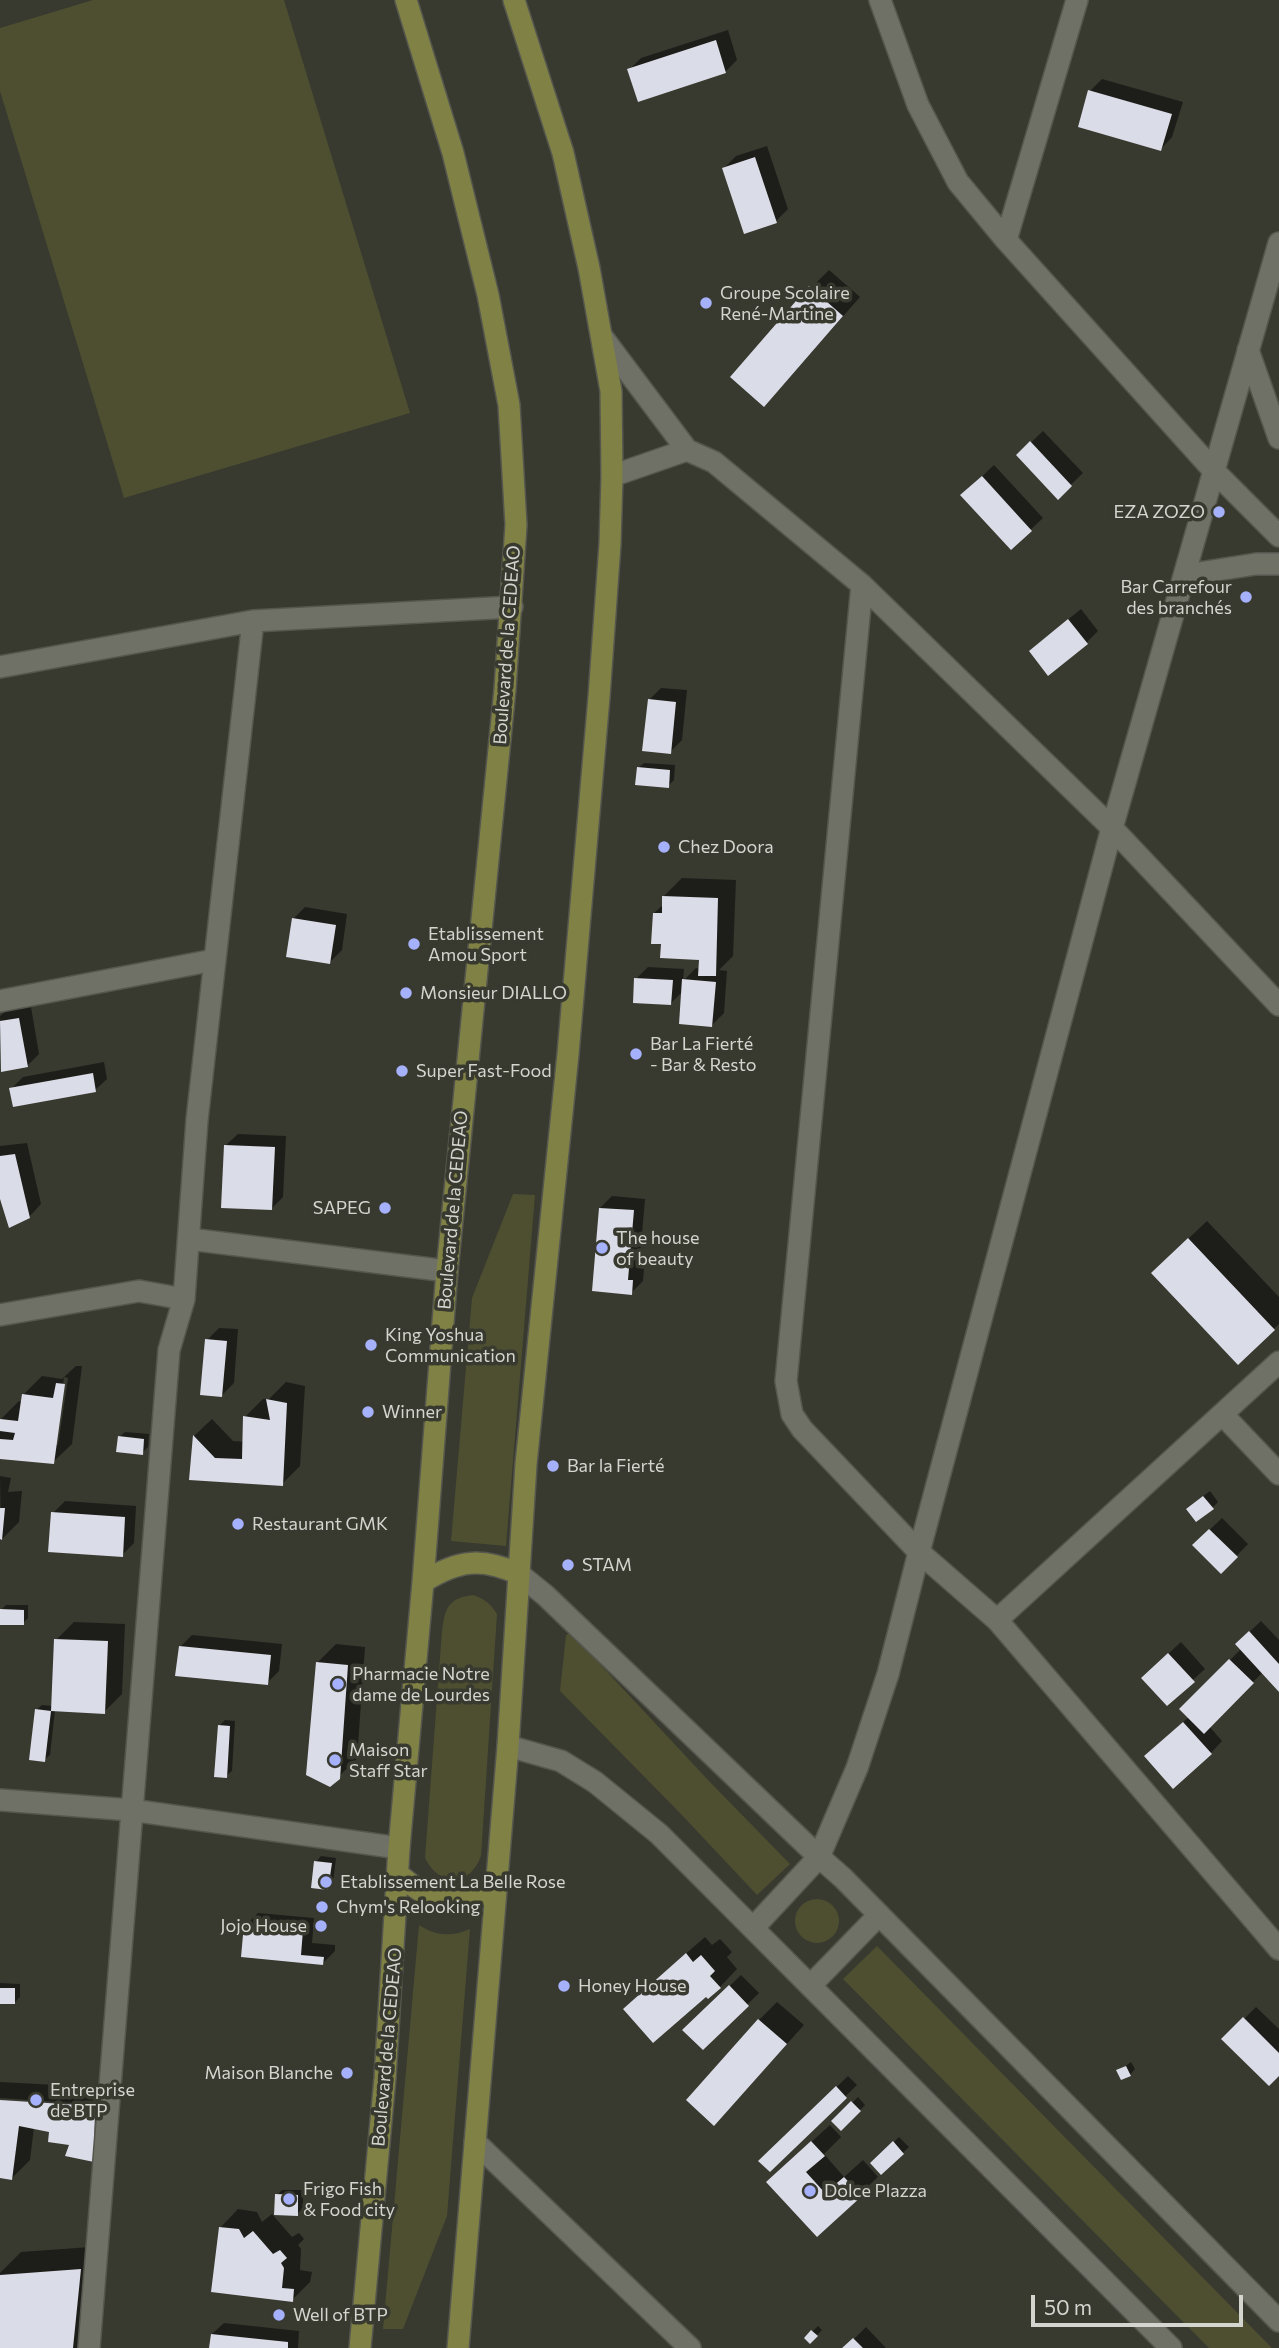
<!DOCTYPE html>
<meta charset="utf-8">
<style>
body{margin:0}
#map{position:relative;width:1279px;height:2348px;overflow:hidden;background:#38392f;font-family:Commissioner,sans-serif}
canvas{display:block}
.scale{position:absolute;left:1031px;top:2295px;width:212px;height:32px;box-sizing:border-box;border:4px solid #d4d5cf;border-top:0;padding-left:9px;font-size:21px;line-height:24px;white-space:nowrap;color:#d4d5cf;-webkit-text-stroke:5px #38392f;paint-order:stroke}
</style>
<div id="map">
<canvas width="1279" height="2348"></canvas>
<div class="scale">50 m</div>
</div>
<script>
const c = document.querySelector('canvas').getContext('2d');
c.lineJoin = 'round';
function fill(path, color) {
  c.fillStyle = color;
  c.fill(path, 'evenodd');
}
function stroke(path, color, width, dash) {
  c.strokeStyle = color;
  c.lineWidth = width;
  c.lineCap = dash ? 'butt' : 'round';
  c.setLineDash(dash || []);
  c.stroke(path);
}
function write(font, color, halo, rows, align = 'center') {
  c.font = font + ' Commissioner,sans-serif';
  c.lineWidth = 7;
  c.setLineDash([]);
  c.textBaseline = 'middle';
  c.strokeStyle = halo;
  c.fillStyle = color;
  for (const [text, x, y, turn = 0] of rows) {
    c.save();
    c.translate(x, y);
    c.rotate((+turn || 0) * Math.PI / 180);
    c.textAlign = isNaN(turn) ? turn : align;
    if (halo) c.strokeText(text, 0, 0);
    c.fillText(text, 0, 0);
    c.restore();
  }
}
const green = new Path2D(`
 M93,0H284L410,413L124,498L0,91V28Z
 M513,1194L535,1195L506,1546L451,1541L472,1298Z
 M473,1595C485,1599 491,1604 497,1614L481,1856C470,1887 439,1887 425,1858L442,1631C445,1608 448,1598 473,1595Z
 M571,1633L709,1781L790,1864L757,1895L680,1813L560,1691L566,1635Z
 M795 1921a22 22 0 1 1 44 0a22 22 0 1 1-44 0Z
 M419,1925C436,1936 451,1937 470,1929L447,2216L403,2329H383Z
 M877,1946L1272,2348H1209L843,1979Z`);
const shadow = new Path2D(`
 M728,30L737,60L725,72L629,70L641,58Z
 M1102,79L1183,102L1172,137L1161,149L1090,91Z
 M767,146L788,209L776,221L724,168L736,156Z
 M829,270L860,297L782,386L811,288Z
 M1043,431L1083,473L1058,497L1018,455Z
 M994,465L1043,518L1011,548L974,484Z
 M1081,609L1098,631L1087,642L1043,640Z
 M661,688L687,690L682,740L670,752L649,700Z
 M644,763L675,765L674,780L668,786L638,768Z
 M682,878L736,880L733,956L719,970L727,971L724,1013L712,1025L683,991L671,1003L636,979L648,967L684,969L683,981L696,968L700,969L701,958L663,943L654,913L664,904V896Z
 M305,907L347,914L342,950L330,962L293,919Z
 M31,1007L39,1054L27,1066L2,1070L0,1016L6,1011Z
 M104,1062L107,1079L95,1090L11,1089L23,1077Z
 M238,1134L286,1136L283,1197L271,1209L226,1145Z
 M27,1143L41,1204L29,1217L0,1193V1146Z
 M612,1196L645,1199L639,1268L644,1269L643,1281L631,1293L600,1208Z
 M1207,1221L1279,1297V1324L1238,1363L1171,1255Z
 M219,1328L238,1329L234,1383L222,1395L207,1340Z
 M76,1366H82L72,1444L53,1462L0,1457V1420L19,1401L23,1402L24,1394L42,1376L62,1379L64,1377L55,1445H58L68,1378L64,1377Z
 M286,1382L305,1386L300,1466L282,1484L191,1479L194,1436L212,1419L233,1441L245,1442V1417L263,1399H269Z
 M125,1432L149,1434L148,1447L142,1453L119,1437Z
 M0,1476L11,1478L8,1492L22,1491L19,1522L1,1540Z
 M1210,1491L1218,1502L1212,1508L1194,1503Z
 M65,1501L136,1506L134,1543L122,1555L53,1513Z
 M1222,1518L1248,1544L1221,1572L1194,1545Z
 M6,1605H28V1618L23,1623L1,1610Z
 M1261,1621L1279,1640V1689L1263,1672L1209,1726L1222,1741L1211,1753L1158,1744L1189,1717L1182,1709L1241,1649L1237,1644Z
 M74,1622L125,1624L122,1694L104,1712L55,1710L50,1755L44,1760L36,1710L42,1705L53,1706L56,1640Z
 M192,1635L282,1644L279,1671L267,1683L180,1647Z
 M1181,1642L1205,1669L1167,1703L1155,1666Z
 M336,1644L365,1647L357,1759L338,1777L318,1662Z
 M225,1720L235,1721L232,1771L226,1776L219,1726Z
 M321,1856L336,1858L333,1883L328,1888L316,1862Z
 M258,1913L314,1918L312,1943L335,1945V1951L323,1963L243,1955L246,1925Z
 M705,1937L712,1945L720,1939L732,1952L727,1957L737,1969L720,1987L706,1995L643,1991Z
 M741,1975L759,1993L703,2048L685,2030Z
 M0,1983L20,1984V1997L15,2002H0Z
 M777,2002L804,2025L732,2105L759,2020Z
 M1256,2007L1279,2029V2073L1224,2039Z
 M1131,2062L1135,2069L1130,2075L1119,2071Z
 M848,2076L857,2085L770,2170L760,2161Z
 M0,2082L113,2088L94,2160L51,2130L34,2127L30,2160L12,2178L0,2176V2102L104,2108V2105L0,2098Z
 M858,2097L865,2105L841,2129L834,2121Z
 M830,2125L841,2137L824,2154L844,2177L863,2160L878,2177L817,2234L787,2164Z
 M899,2137L909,2147L881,2173L872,2163Z
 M282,2190H303V2208L297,2214L277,2195Z
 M238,2209L257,2212L262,2222L272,2214L292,2237L299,2233L304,2239L298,2245L301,2249L300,2270L312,2272L310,2282L292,2300L220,2228Z
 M104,2246L94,2348H0V2273L21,2252Z
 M224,2323L299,2331L298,2348H211L212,2334Z
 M818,2326L822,2330L810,2342L806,2338Z
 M866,2327L886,2348H845Z`);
const building = new Path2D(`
 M716,40L726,73L638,102L627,69Z
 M1088,90L1172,114L1161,151L1078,127Z
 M755,157L777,223L744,234L722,168Z
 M809,286L843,316L764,407L730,377Z
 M1030,441L1072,486L1058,500L1016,455Z
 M982,476L1032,531L1011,550L960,495Z
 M1068,619L1088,644L1048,676L1029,651Z
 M648,699L676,702L671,754L642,751Z
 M637,767L670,770L669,788L635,785Z
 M662,896L718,898L716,976H698L699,960L660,958L661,944H651L653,913H662Z
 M292,918L336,925L330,964L286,957Z
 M634,978L673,980L671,1005L633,1003Z
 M682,979L716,982L712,1027L679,1024Z
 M19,1018L28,1067L1,1072L0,1021Z
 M93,1073L96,1092L13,1107L9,1088Z
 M224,1145L275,1147L272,1210L221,1208Z
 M15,1154L30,1218L9,1228L0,1199V1156Z
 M599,1208L634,1210L628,1280H633L632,1295L592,1291Z
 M1188,1238L1275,1330L1238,1365L1151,1273Z
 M205,1339L227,1341L222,1397L200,1395Z
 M56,1383L65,1384L54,1464L0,1459V1439L13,1440L15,1433L0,1431V1419L18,1421L22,1394L53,1398Z
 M266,1399L287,1403L283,1486L189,1480L193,1435L215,1458L242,1459L243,1416L270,1420Z
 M118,1436L144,1439L143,1455L116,1452Z
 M1203,1496L1214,1509L1196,1522L1186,1509Z
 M0,1508H5L2,1540L0,1539Z
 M51,1512L125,1517L123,1557L48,1552Z
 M1209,1529L1238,1557L1221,1574L1192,1545Z
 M0,1609L24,1610V1625H0Z
 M1249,1631L1279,1664V1692L1235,1644Z
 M54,1639L108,1641L105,1714L51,1711Z
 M179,1646L271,1655L268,1685L175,1676Z
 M1168,1653L1195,1682L1167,1706L1141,1678Z
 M1229,1659L1254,1683L1204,1734L1179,1709Z
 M316,1662L348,1665L340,1779L330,1787L306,1775Z
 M35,1709L51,1711L45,1762L29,1760Z
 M1183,1722L1212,1754L1173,1789L1144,1756Z
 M218,1725L230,1726L227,1778L214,1777Z
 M314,1861L332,1863L328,1890L311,1888Z
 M244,1924L303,1930L301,1955L324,1957L323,1965L241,1957Z
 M686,1953L693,1962L701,1955L715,1971L710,1976L721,1988L708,1999L706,1997L653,2043L623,2009Z
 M729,1985L749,2006L703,2050L682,2030Z
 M0,1988H15V2004H0Z
 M1243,2017L1279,2053V2076L1269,2086L1221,2039Z
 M758,2019L787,2044L714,2126L686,2100Z
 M1126,2066L1131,2076L1121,2080L1116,2070Z
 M836,2086L847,2098L770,2172L758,2161Z
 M0,2100L95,2106L94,2162L65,2156L69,2145L48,2142L49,2132L19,2126L12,2180L0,2178Z
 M851,2101L861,2111L841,2131L831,2121Z
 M811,2141L825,2156L806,2172L825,2193L844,2177L862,2196L817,2237L766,2182Z
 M893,2141L904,2154L881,2175L870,2163Z
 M275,2194L298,2195V2216L274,2215Z
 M219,2227L239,2229L244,2238L253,2231L273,2254L280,2250L287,2258L281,2263L284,2268L282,2288L294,2289L293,2302L211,2292Z
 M81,2269L73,2348H0V2275Z
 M811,2330L818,2336L810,2344L804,2338Z
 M211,2334L288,2342V2348H209Z
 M853,2338L863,2348H842Z`);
const minor = new Path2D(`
 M880,0L918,105L958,182L1006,240L1214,471L1279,536
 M1006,240L1077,0
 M603,338L687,450L714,462L862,585L1112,828L1279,1005
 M1248,350L1279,438
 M612,476L687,450
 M1186,575L1256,564H1279
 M862,585L786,1381L792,1414L802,1429L919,1552L997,1620L1279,1949
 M0,667L253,621L512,607
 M0,1001L214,960
 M189,1239L447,1271
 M0,1315L139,1291L184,1299
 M1223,1415L1279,1474
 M519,1574L545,1595L819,1857L843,1878L1279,2321
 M997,1620L1279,1362
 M508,1746L561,1761L595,1782L659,1834L1171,2348
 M0,1800L131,1810L399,1848
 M754,1927L819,1857L857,1768L888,1674L919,1552L1112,828L1279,243
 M811,1985L879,1915
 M475,2142L690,2348
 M89,2348L169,1350L184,1299L197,1120L253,621`);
const major = new Path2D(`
 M423,1582C458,1560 481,1557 519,1574
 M399,1875C420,1892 442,1909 471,1899C479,1897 488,1890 495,1885
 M360,2348L385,2078L399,1848L423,1582L447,1271L505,689L516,525L509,405L488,295L453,153L406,0
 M458,2348L508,1746L526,1464L568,1054L599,697L610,544L612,476L611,391L589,268L563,153L514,0`);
const markers = [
 [706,303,7,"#a6b1fc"],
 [1219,512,7,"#a6b1fc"],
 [1246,597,7,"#a6b1fc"],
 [664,847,7,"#a6b1fc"],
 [414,944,7,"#a6b1fc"],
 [406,993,7,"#a6b1fc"],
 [636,1054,7,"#a6b1fc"],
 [402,1071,7,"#a6b1fc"],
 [385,1208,7,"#a6b1fc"],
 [602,1248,7,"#a6b1fc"],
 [371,1345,7,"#a6b1fc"],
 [368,1412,7,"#a6b1fc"],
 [553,1466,7,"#a6b1fc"],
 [238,1524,7,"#a6b1fc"],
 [568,1565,7,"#a6b1fc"],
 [338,1684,7,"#a6b1fc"],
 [335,1760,7,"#a6b1fc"],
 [326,1882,7,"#a6b1fc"],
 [322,1907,7,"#a6b1fc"],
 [321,1926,7,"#a6b1fc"],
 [564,1986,7,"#a6b1fc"],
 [347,2073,7,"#a6b1fc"],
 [36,2100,7,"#a6b1fc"],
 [810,2191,7,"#a6b1fc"],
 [289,2199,7,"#a6b1fc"],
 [279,2315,7,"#a6b1fc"]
];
const poiNames = [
 ["Groupe Scolaire",720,293],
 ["René-Martine",720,314],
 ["EZA ZOZO",1205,512,"right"],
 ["Bar Carrefour",1232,587,"right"],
 ["des branchés",1232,608,"right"],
 ["Chez Doora",678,847],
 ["Etablissement",428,934],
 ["Amou Sport",428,955],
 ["Monsieur DIALLO",420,993],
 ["Bar La Fierté",650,1044],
 ["- Bar & Resto",650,1065],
 ["Super Fast-Food",416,1071],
 ["SAPEG",371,1208,"right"],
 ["The house",616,1238],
 ["of beauty",616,1259],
 ["King Yoshua",385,1335],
 ["Communication",385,1356],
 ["Winner",382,1412],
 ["Bar la Fierté",567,1466],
 ["Restaurant GMK",252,1524],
 ["STAM",582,1565],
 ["Pharmacie Notre",352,1674],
 ["dame de Lourdes",352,1695],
 ["Maison",349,1750],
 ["Staff Star",349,1771],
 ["Etablissement La Belle Rose",340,1882],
 ["Chym's Relooking",336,1907],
 ["Jojo House",307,1926,"right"],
 ["Honey House",578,1986],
 ["Maison Blanche",333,2073,"right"],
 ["Entreprise",50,2090],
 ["de BTP",50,2111],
 ["Frigo Fish",303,2189],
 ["& Food city",303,2210],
 ["Dolce Plazza",824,2191],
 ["Well of BTP",293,2315]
];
const streetNames = [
 ["Boulevard de la CEDEAO",507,645,-86],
 ["Boulevard de la CEDEAO",453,1210,-85],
 ["Boulevard de la CEDEAO",387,2047,-85]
];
fill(green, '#4e4f31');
fill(shadow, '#0007');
fill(building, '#dadce7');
stroke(minor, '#55564e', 24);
stroke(major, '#55564e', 24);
stroke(minor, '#707166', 21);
stroke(major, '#808245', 21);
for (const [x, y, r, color] of markers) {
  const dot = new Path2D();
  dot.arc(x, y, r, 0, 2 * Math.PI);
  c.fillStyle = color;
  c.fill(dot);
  stroke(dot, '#38392f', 2.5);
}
write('18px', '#d4d5cf', '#38392f', poiNames, 'left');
write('18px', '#d4d5cf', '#38392f', streetNames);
</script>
